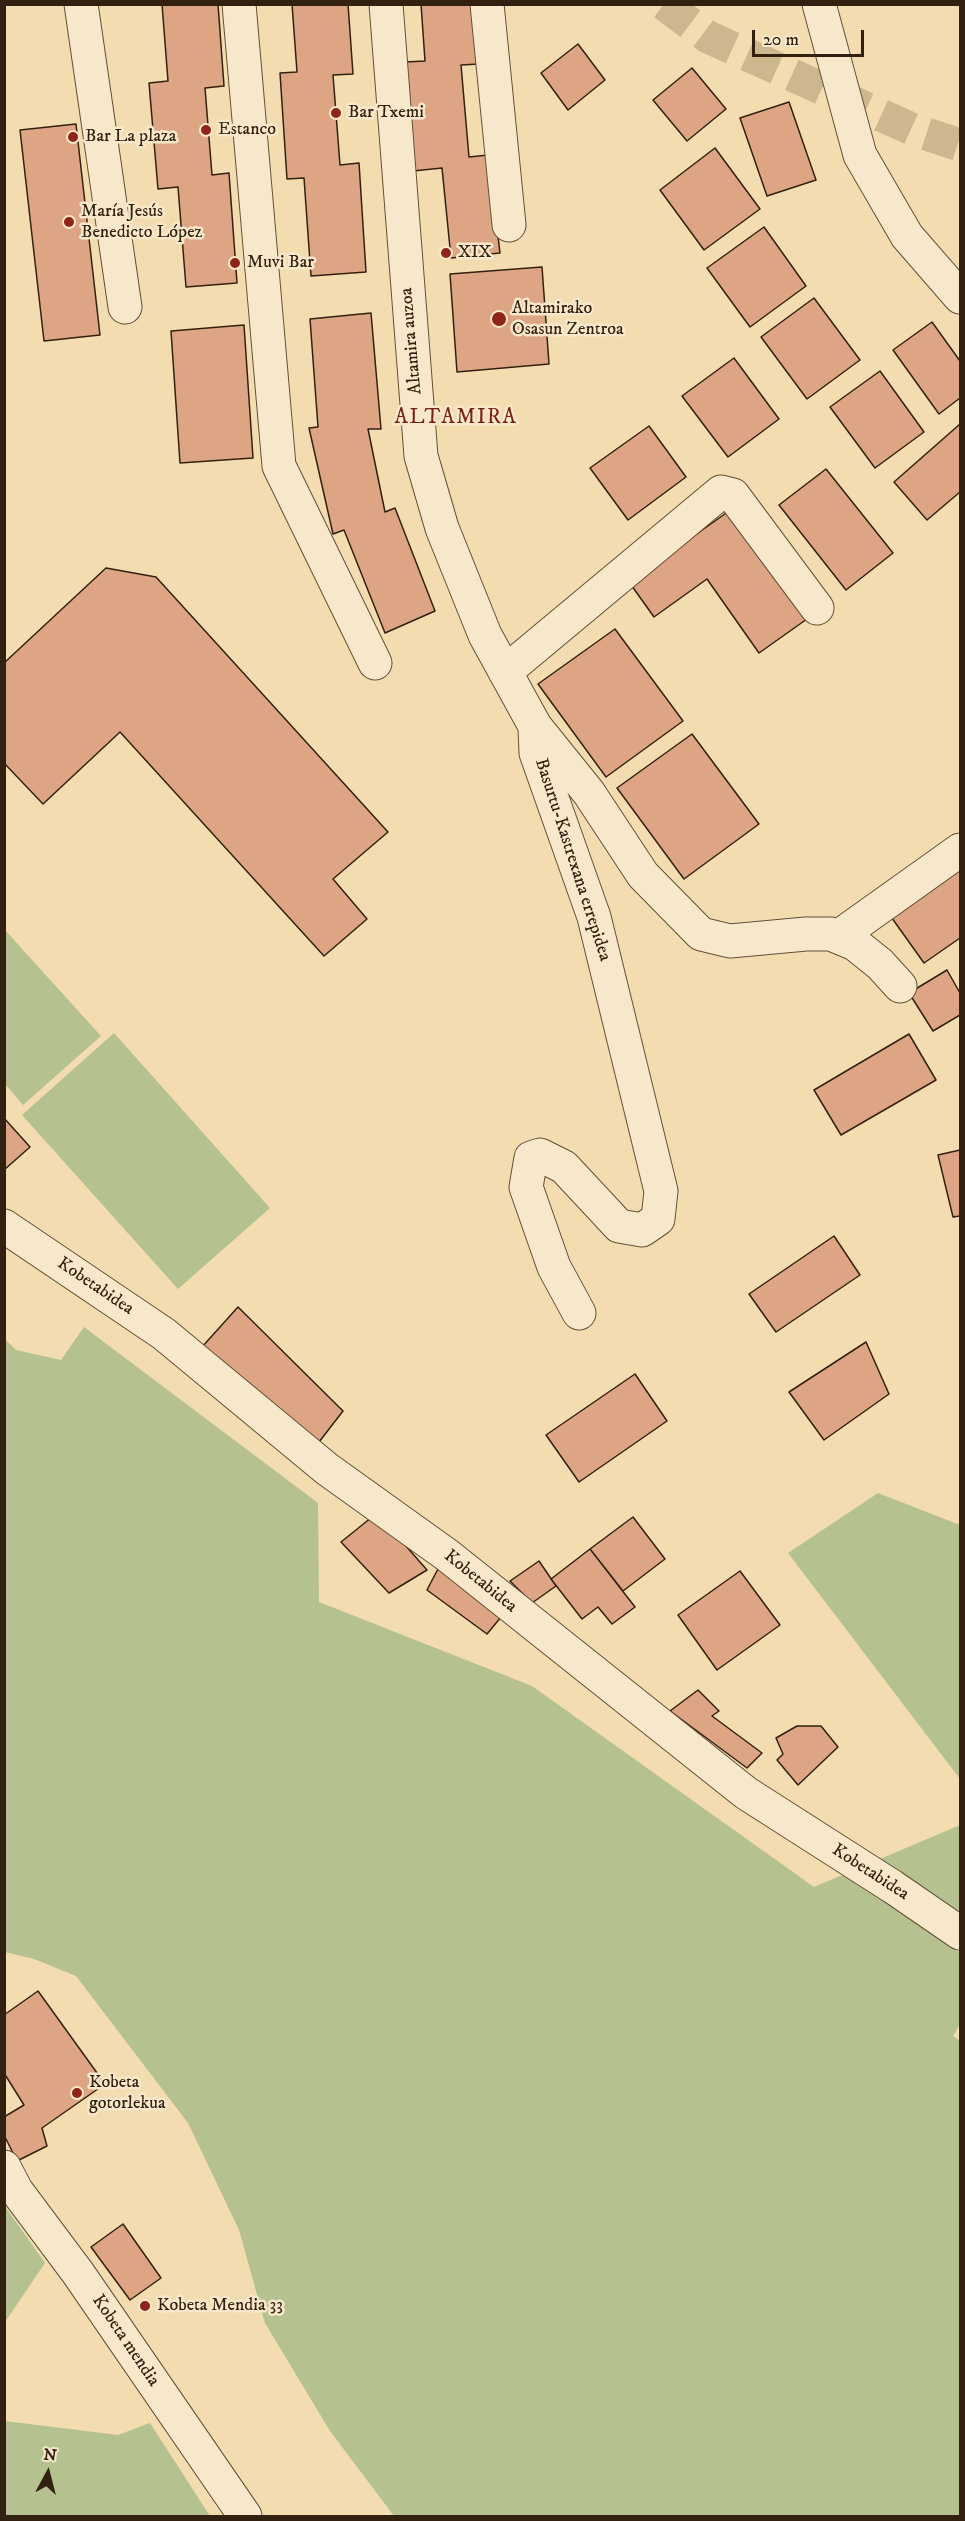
<!DOCTYPE html>
<meta charset="utf-8">
<style>
body{margin:0}
#map{position:relative;width:965px;height:2521px;overflow:hidden;background:#f3dcaf;font-family:"IM FELL DW Pica",serif}
canvas{display:block}
.frame{position:absolute;inset:0;border:6px solid #322110;pointer-events:none}
.north{position:absolute;left:18px;top:2443px;width:60px;height:60px;-webkit-text-stroke:4px #f7e8cb;paint-order:stroke;rotate:7deg;font-size:16px;font-weight:700;line-height:24px;text-align:center;color:#322110}
.north::after{content:'';display:block;margin:auto;width:21px;height:27px;background:#322110;clip-path:polygon(50% 0,100% 100%,50% 72%,0 100%)}
.scale{position:absolute;left:752px;top:30px;width:112px;height:27px;box-sizing:border-box;border:3px solid #322110;border-top:0;padding-left:8px;font-size:18px;line-height:21px;white-space:nowrap;color:#322110;-webkit-text-stroke:4px #f7e8cb;paint-order:stroke}
</style>
<div id="map">
<canvas width="965" height="2521"></canvas>
<div class="frame"></div>
<div class="north">N</div>
<div class="scale">20 m</div>
</div>
<script>
const c = document.querySelector('canvas').getContext('2d');
c.lineJoin = 'round';
function fill(path, color) {
  c.fillStyle = color;
  c.fill(path, 'evenodd');
}
function stroke(path, color, width, dash) {
  c.strokeStyle = color;
  c.lineWidth = width;
  c.lineCap = dash ? 'butt' : 'round';
  c.setLineDash(dash || []);
  c.stroke(path);
}
function write(font, color, halo, rows, align = 'center') {
  c.font = font + ' "IM FELL DW Pica",serif';
  c.lineWidth = 5;
  c.setLineDash([]);
  c.textBaseline = 'middle';
  c.strokeStyle = halo;
  c.fillStyle = color;
  for (const [text, x, y, turn = 0] of rows) {
    c.save();
    c.translate(x, y);
    c.rotate((+turn || 0) * Math.PI / 180);
    c.textAlign = isNaN(turn) ? turn : align;
    if (halo) c.strokeText(text, 0, 0);
    c.fillText(text, 0, 0);
    c.restore();
  }
}
const green = new Path2D(`
 M4,929L101,1036L23,1105L5,1084Z
 M114,1033L270,1208L178,1289L22,1115Z
 M84,1327L318,1503L319,1602L532,1686L814,1887L960,1825V2024L953,2036L960,2041V2516H394L330,2431L265,2323L239,2230L188,2123L76,1976L34,1959L5,1952V1339L16,1350L61,1360Z
 M878,1493L960,1525V1779L788,1553Z
 M4,2205L45,2263L5,2322H4Z
 M5,2421L118,2435L150,2423L210,2516H5Z`);
const building = new Path2D(`
 M162,4H218L224,86L205,88L212,175L229,173L237,283L186,287L178,187L158,189L149,83L168,81Z
 M292,4H348L353,74L333,75L340,165L359,163L366,272L311,276L304,178L287,179L280,73L297,72Z
 M421,4H474L479,64L461,65L469,157L488,155L500,253L451,258L442,168L413,171L405,62L425,61Z
 M578,44L605,80L568,110L541,73Z
 M692,68L726,109L687,141L653,100Z
 M789,102L816,180L767,196L740,118Z
 M76,124L100,335L44,341L20,130Z
 M715,148L760,209L704,250L660,190Z
 M764,227L806,286L750,327L707,268Z
 M542,267L549,364L457,372L450,274Z
 M814,298L860,360L807,399L761,337Z
 M371,313L381,429H368L385,512L395,508L435,611L385,633L344,530L333,534L309,428L318,427L310,319Z
 M932,322L960,361V398L939,414L893,350Z
 M244,325L253,458L180,463L171,331Z
 M734,358L779,419L728,457L682,396Z
 M880,371L924,432L875,468L830,407Z
 M960,424V492L927,520L894,482Z
 M649,426L686,477L628,520L590,468Z
 M826,469L893,553L846,590L779,505Z
 M729,511L807,619L759,653L707,579L654,617L629,582Z
 M106,568L156,577L388,832L333,879L367,919L324,956L120,732L43,804L4,763V663Z
 M615,629L683,721L606,777L538,684Z
 M692,734L759,824L684,879L617,788Z
 M960,864V938L924,963L889,914Z
 M947,970L960,993V1015L933,1031L909,993Z
 M909,1034L936,1080L841,1135L814,1090Z
 M4,1118L30,1147L4,1170Z
 M960,1150V1216L953,1217L938,1155Z
 M834,1236L860,1275L776,1332L749,1294Z
 M238,1307L343,1411L319,1442L202,1347Z
 M866,1342L889,1394L824,1440L789,1392Z
 M635,1374L667,1421L579,1482L546,1435Z
 M377,1513L427,1570L389,1593L341,1542Z
 M633,1517L665,1559L623,1591L590,1549Z
 M590,1549L635,1607L612,1624L598,1607L582,1619L551,1579Z
 M539,1561L556,1586L532,1603L510,1581Z
 M440,1565L506,1611L487,1634L427,1590Z
 M740,1571L780,1625L717,1670L678,1615Z
 M698,1690L719,1711L712,1716L762,1753L747,1768L670,1711Z
 M797,1726H821L838,1747L798,1785L777,1760L783,1754L776,1738Z
 M38,1991L105,2084L42,2128L47,2146L17,2161L4,2135V2117L24,2105L4,2073V2015Z
 M123,2224L161,2278L130,2300L91,2247Z`);
const highwayTunnel = new Path2D(`
 M664,4L708,37L914,130L960,145`);
const minor = new Path2D(`
 M81,4L125,307
 M239,4L279,466L375,663
 M386,4L421,456L442,528L485,635L535,726L589,793L643,875L701,934L730,941L806,934H831L855,944L880,964L900,986
 M487,4L509,225
 M819,4L860,155L907,236L960,297
 M505,672L721,492L733,495L817,608
 M535,728L536,753L594,917L661,1191L658,1219L642,1230L619,1226L564,1167L540,1155L531,1158L526,1187L554,1267L579,1313
 M838,937L960,850
 M4,1226L164,1334L327,1469L447,1555L746,1793L893,1887L960,1933
 M4,2167L16,2190L78,2273L245,2516`);
const markers = [
 [336,113,6,"#8f2418"],
 [206,130,6,"#8f2418"],
 [73,137,6,"#8f2418"],
 [69,222,6,"#8f2418"],
 [446,253,6,"#8f2418"],
 [235,263,6,"#8f2418"],
 [499,319,8,"#8f2418"],
 [77,2093,6,"#8f2418"],
 [145,2306,6,"#8f2418"]
];
const poiNames = [
 ["Bar Txemi",348,113],
 ["Estanco",218,130],
 ["Bar La plaza",85,137],
 ["María Jesús",81,212],
 ["Benedicto López",81,233],
 ["XIX",458,253],
 ["Muvi Bar",247,263],
 ["Altamirako",512,309],
 ["Osasun Zentroa",512,330],
 ["Kobeta",89,2083],
 ["gotorlekua",89,2104],
 ["Kobeta Mendia 33",157,2306]
];
const streetNames = [
 ["Altamira auzoa",412,341,-95],
 ["Basurtu-Kastrexana errepidea",572,860,72],
 ["Kobetabidea",95,1287,34],
 ["Kobetabidea",480,1582,39],
 ["Kobetabidea",870,1873,33],
 ["Kobeta mendia",125,2341,56]
];
const quarterNames = [
 ["ALTAMIRA",456,419]
];
fill(green, '#b5c28f');
fill(building, '#dea584');
stroke(building, '#322110', 1.5);
stroke(highwayTunnel, '#ccb78f', 33, [33, 16]);
stroke(minor, '#625038', 35);
stroke(minor, '#f7e8cb', 33);
for (const [x, y, r, color] of markers) {
  const dot = new Path2D();
  dot.arc(x, y, r, 0, 2 * Math.PI);
  c.fillStyle = color;
  c.fill(dot);
  stroke(dot, '#f7e8cb', 2);
}
write('18px', '#322110', '#f7e8cb', poiNames, 'left');
write('18px', '#322110', '#f7e8cb', streetNames);
c.letterSpacing = '1.5px';
write('21px', '#7a1f14', '#f7e8cb', quarterNames);
c.letterSpacing = '0px';
</script>
